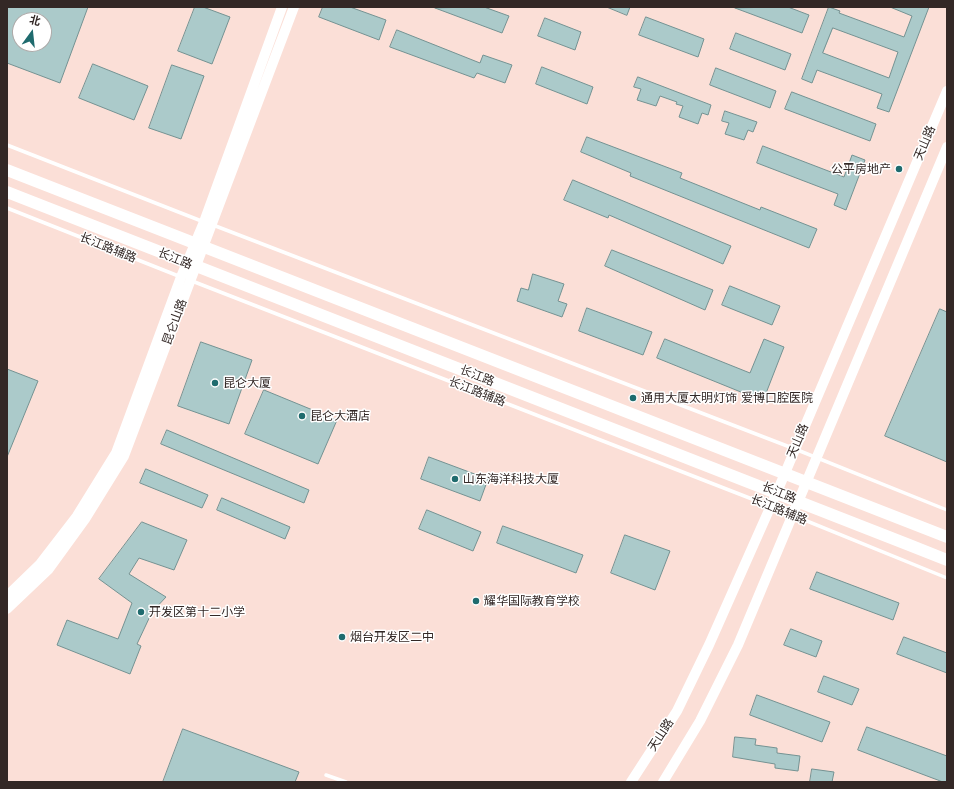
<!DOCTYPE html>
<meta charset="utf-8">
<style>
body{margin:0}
#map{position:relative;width:954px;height:789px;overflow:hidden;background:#fbdfd7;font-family:"Work Sans","Noto Sans SC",sans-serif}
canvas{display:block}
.frame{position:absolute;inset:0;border:8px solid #332826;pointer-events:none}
.north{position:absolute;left:12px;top:12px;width:40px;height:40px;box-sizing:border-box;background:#fff;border:1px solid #ada9a8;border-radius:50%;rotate:15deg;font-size:11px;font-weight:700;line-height:16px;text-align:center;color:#332826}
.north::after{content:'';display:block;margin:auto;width:14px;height:18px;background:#1f6b6e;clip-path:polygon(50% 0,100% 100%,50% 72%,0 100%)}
</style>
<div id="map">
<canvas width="954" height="789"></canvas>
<div class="frame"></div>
<div class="north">北</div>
</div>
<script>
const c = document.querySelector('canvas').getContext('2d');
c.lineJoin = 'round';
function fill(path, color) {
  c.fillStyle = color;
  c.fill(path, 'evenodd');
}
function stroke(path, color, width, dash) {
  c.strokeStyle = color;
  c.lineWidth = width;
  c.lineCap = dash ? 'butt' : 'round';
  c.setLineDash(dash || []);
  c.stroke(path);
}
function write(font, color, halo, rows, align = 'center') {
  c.font = font + ' "Work Sans","Noto Sans SC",sans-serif';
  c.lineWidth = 3;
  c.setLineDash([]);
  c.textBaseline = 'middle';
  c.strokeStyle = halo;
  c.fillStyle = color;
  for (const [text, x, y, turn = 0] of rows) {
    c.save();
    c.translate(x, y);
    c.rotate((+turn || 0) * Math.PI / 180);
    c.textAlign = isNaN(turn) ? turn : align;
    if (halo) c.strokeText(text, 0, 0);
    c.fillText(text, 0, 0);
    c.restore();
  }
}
const building = new Path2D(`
 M7,7H88L60,83L7,63ZM20,20H44V44H20Z
 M195,7H203L230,17L212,64L178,51Z
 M323,7H350L386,20L379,40L319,17Z
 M484,7L509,16L502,33L435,8Z
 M607,7H630L627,15Z
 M788,7L809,15L802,33L735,8Z
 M829,7L840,11L839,13L904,37L912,16L890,7H929L889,112L877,108L882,94L817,70L812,83L802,79ZM833,28L898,52L889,78L823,53Z
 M646,17L704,39L698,57L639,35Z
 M545,18L581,32L575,50L538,36Z
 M397,30L480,63L483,55L512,65L505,83L477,73L474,78L390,47Z
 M736,33L791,54L785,70L730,49Z
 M93,64L148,86L134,120L79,98Z
 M172,65L204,76L181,139L149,128Z
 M542,67L593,87L587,104L536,84Z
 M716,68L776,91L770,108L710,85Z
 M638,77L711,105L708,115L702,113L698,124L679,117L683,106L676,104L677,102L660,96L656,106L637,100L641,89L634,87Z
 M792,92L876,124L870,141L785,109Z
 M725,111L757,122L753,132L748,130L744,140L725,134L729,123L722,121Z
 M587,137L682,173L680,178L760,210L761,207L817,229L809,248L630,176L631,173L581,152Z
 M763,146L844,177L852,155L865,160L846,210L834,205L838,194L757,163Z
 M573,180L731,246L723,264L609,215L608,218L564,200Z
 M612,250L713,290L705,310L605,266Z
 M533,274L564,284L558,301L567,304L562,317L517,301L521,288L528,290Z
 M730,286L780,306L772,325L722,305Z
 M587,308L652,332L643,355L579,331Z
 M940,309L947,312V462L885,436Z
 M665,339L750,373L764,339L784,347L763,401L657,358Z
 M201,342L252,360L229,424L178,406Z
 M7,369L38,381L7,457Z
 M264,390L337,420L318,464L245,434Z
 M167,430L309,490L304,503L161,444Z
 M429,457L488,479L480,501L421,479Z
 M146,469L208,495L202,508L140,483Z
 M222,498L290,527L285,539L217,510Z
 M427,510L481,532L473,551L419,529Z
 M142,522L187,540L174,570L139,558L129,574L166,597L152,612L137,644L141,646L130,674L57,645L67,620L118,639L132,603L99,579Z
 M503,526L583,555L576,573L497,543Z
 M625,535L670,551L655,590L611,573Z
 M817,572L899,603L893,620L810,589Z
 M791,629L822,641L816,657L784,645Z
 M904,637L947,653V673L897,654Z
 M824,676L859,689L852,705L818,692Z
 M757,695L830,722L822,742L750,715Z
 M867,727L947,756V782H943L858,750Z
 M183,729L299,772L295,782H163Z
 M735,737L756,739L755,745L777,748V753L800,756L798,771L775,768V764L733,757Z
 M812,769L834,772L832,782H810Z`);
const lane = new Path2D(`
 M7,145L204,222
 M7,208L181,277
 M213,225L795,449L947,510
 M192,281L770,506L947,578
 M326,775L346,782`);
const secondary = new Path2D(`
 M7,596L40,564L77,516L116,453L181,277L204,222L282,7
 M7,609L48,570L85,519L124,456L294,7
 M631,782L677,711L709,645L777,492L947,91
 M663,782L700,721L738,645L947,147`);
const primary = new Path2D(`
 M7,170C319,295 634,413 947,537
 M7,192C319,317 634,436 947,560`);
const markers = [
 [899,169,4,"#1f6b6e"],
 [215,383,4,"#1f6b6e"],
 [633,398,4,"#1f6b6e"],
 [302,416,4,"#1f6b6e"],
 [455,479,4,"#1f6b6e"],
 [476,601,4,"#1f6b6e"],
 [141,612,4,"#1f6b6e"],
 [342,637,4,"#1f6b6e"]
];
const streetNames = [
 ["天山路",925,143,-67],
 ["长江路辅路",108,248,22],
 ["长江路",175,259,22],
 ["昆仑山路",175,322,-70],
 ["长江路",477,376,21],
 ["长江路辅路",477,392,21],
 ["天山路",798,441,-67],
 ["长江路",779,493,22],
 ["长江路辅路",779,510,22],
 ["天山路",661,735,-57]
];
const poiNames = [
 ["公平房地产",891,169,"right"],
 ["昆仑大厦",223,383],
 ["通用大厦太明灯饰 爱博口腔医院",641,398],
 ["昆仑大酒店",310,416],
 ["山东海洋科技大厦",463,479],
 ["耀华国际教育学校",484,601],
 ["开发区第十二小学",149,612],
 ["烟台开发区二中",350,637]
];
fill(building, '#abcaca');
stroke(building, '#749292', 1);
stroke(lane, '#fff', 3.5);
stroke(secondary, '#fff', 10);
stroke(primary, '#fff', 12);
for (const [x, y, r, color] of markers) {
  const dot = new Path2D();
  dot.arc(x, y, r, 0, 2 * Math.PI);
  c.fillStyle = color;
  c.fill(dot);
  stroke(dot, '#fff', 1.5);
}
write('12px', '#332826', '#fff', streetNames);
write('12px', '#332826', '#fff', poiNames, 'left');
</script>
